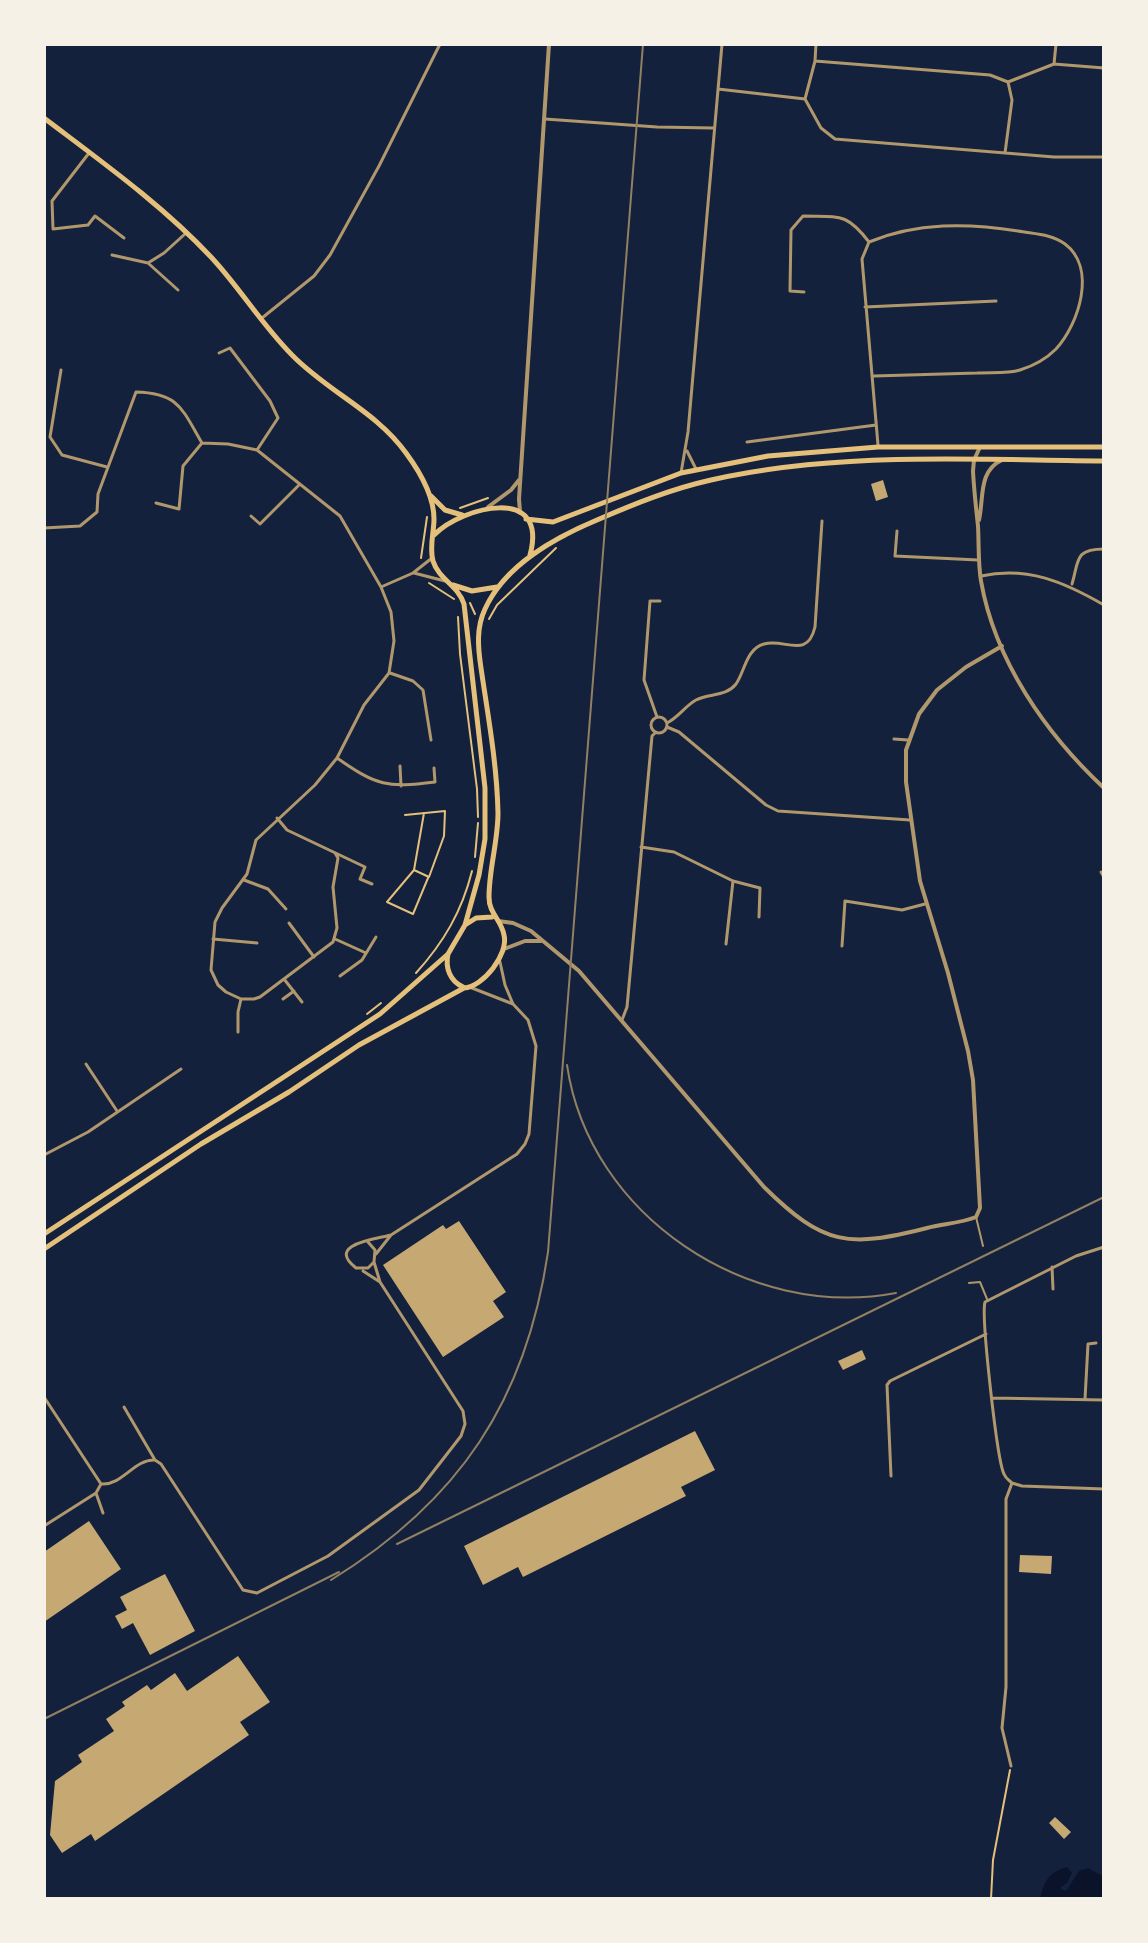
<!DOCTYPE html>
<style>
body{margin:0}
#map{position:relative;width:1148px;height:1943px;overflow:hidden;background:#14213d;font-family:Manrope,sans-serif}
canvas{display:block}
.frame{position:absolute;inset:0;border:46px solid #f6f1e7;pointer-events:none}
</style>
<div id="map">
<canvas width="1148" height="1943"></canvas>
<div class="frame"></div>
</div>
<script>
const c = document.querySelector('canvas').getContext('2d');
c.lineJoin = 'round';
function fill(path, color) {
  c.fillStyle = color;
  c.fill(path, 'evenodd');
}
function stroke(path, color, width, dash) {
  c.strokeStyle = color;
  c.lineWidth = width;
  c.lineCap = dash ? 'butt' : 'round';
  c.setLineDash(dash || []);
  c.stroke(path);
}
const water = new Path2D(`
 M1067,1867L1072,1873L1067,1883L1060,1888L1066,1891L1079,1871L1088,1868L1104,1877V1899H1040C1044,1881 1049,1872 1067,1867Z`);
const building = new Path2D(`
 M883,480L888,497L876,501L871,484Z
 M459,1221L506,1292L493,1301L504,1317L443,1357L383,1265L443,1225L446,1229Z
 M862,1350L866,1359L843,1370L838,1361Z
 M695,1431L715,1470L681,1487L686,1496L523,1577L518,1567L483,1585L464,1546Z
 M89,1521L121,1569L44,1622V1552Z
 M1020,1555L1052,1556L1051,1574L1019,1572Z
 M165,1574L195,1631L150,1655L133,1623L122,1629L115,1616L127,1610L120,1597Z
 M238,1656L270,1702L240,1722L249,1735L95,1841L91,1834L62,1853L50,1835L55,1781L82,1762L78,1755L114,1731L106,1719L125,1706L122,1702L147,1685L151,1690L175,1673L187,1691Z
 M1055,1817L1071,1832L1064,1839L1049,1823Z`);
const path = new Path2D(`
 M460,508L488,498
 M421,558L427,517
 M429,583L454,599
 M470,603L475,614
 M458,617L460,654L477,789L478,817
 M489,619L497,605L556,548
 M405,815L445,811L444,836L429,877L414,870L424,813
 M475,857L478,823
 M414,870L387,902L413,914L428,878
 M416,973C444,942 462,911 472,871
 M367,1014L381,1003
 M991,1899L993,1860L1010,1770`);
const service = new Path2D(`
 M976,1217L983,1246
 M969,1283L980,1282L987,1299`);
const minor = new Path2D(`
 M815,61L990,75L1008,82L1054,64L1104,68
 M1054,64L1056,44
 M718,89L805,99L821,128L835,139L1054,157H1104
 M805,99L815,61L816,44
 M545,119L657,127L713,128
 M89,153L52,201L53,229L88,225L95,216L124,238
 M1005,153L1012,100L1008,82
 M112,255L148,263L178,290
 M148,263L164,253L186,233
 M804,292L790,291L791,230L803,216C839,217 846,212 869,242
 M865,307L996,301
 M262,318L314,276L330,255L379,166L440,44
 M219,353L230,348L270,401L278,418L257,450
 M61,370L50,437L62,455L107,467
 M874,376C908,375 943,374 977,373C991,372 1007,374 1020,370C1033,366 1046,359 1056,349C1079,324 1097,268 1065,244C1052,234 1034,234 1018,231C968,223 917,222 869,242L862,259L878,445
 M747,442L876,425
 M687,451L696,469
 M681,473L688,432L722,44
 M156,503L179,509L183,466L202,443
 M251,516L260,524L299,485
 M44,528L80,526L97,512L98,494L136,392C179,393 182,409 202,443L228,444L257,450L340,516L381,587L391,612L394,641L389,673L364,705L337,758L315,785L256,840L247,874L222,908L215,922L211,970L218,985L226,992L241,999H254L260,997L333,942L337,928L333,887L338,858L335,853
 M897,531L895,556L978,560
 M414,573L445,581
 M981,576C1028,566 1064,582 1104,605
 M1072,584C1079,561 1074,549 1104,549
 M381,587L413,573L432,558
 M390,673L413,681L423,690L431,740
 M651 725a8 8 0 1 1 16 0a8 8 0 1 1-16 0Z
 M657,717L644,680L650,601H660
 M667,723C679,717 685,706 696,700C709,693 726,697 736,684C745,671 746,649 764,644C785,638 807,660 815,627L822,521
 M667,727L679,732L766,805L778,811L910,820
 M894,739L908,740
 M337,758C377,786 387,788 435,782L434,768
 M400,766L401,786
 M277,818L287,830L365,867L360,879L372,884
 M641,847L674,852L733,881L760,888L759,917
 M1101,872L1104,877
 M244,880L268,889L286,909
 M289,923L314,957
 M213,939L257,943
 M335,939L366,953
 M726,944L733,881
 M842,946L845,901L902,910L925,904
 M340,976L362,960L376,937
 M284,979L302,1002
 M472,988L513,1004
 M283,999L294,991
 M622,1020L627,1007L652,736L656,732
 M238,1032V1012L241,999
 M86,1064L117,1111
 M44,1155L88,1132L181,1069
 M368,1242L375,1250L374,1262L368,1268H356C325,1244 377,1239 391,1235L517,1154L525,1144L529,1134L536,1046L528,1020L513,1004L505,985L500,962
 M376,1254L391,1235
 M1052,1267L1053,1289
 M363,1271L380,1282
 M44,1397L101,1484
 M992,1398L1104,1400
 M1085,1399L1088,1344L1096,1343
 M124,1407L155,1460L161,1464L243,1590L257,1593L328,1556L419,1490L461,1436L465,1424L463,1411L380,1282L374,1262
 M891,1476L887,1385L890,1381L986,1334
 M1012,1483C1009,1480 1006,1479 1004,1474C997,1460 981,1316 985,1302L1076,1256L1104,1247
 M1012,1483L1022,1486L1104,1489
 M103,1513L96,1493L101,1484C122,1486 134,1459 155,1460
 M44,1526L96,1493
 M1011,1766L1002,1728L1006,1687V1499L1012,1483`);
const tertiary = new Path2D(`
 M980,447L974,460L973,471C974,490 976,508 978,526C979,545 978,563 981,581C995,661 1046,734 1104,788
 M488,507L511,490L519,480
 M520,512L519,499L549,44
 M979,520C984,498 978,471 1002,460
 M498,921L513,923L531,931L579,971L764,1187C824,1246 848,1248 927,1228C943,1224 961,1223 976,1217L980,1208L973,1080L968,1051L948,973L920,881L906,782V750L919,714L937,690L966,667L1002,646
 M504,949L525,941H541`);
const primary = new Path2D(`
 M44,118C102,162 161,204 211,257C240,288 262,325 292,355C328,392 376,411 406,453C420,472 434,495 434,519C434,533 429,547 433,561C439,580 458,585 464,604L485,788V839L479,875L465,925L448,954L380,1014L44,1234
 M431,496L445,510L462,515
 M526,519L553,522L681,473L768,456L878,447H1104
 M434,535C463,506 549,485 530,555
 M453,585L472,591L497,587
 M465,925L476,918L492,917
 M448,954C445,968 450,981 463,987
 M44,1249L201,1144L289,1092L359,1045L464,988C483,987 509,954 504,935C501,919 489,914 489,897C489,869 498,841 498,813C497,764 488,716 481,668C478,648 476,628 485,609C505,565 554,538 597,520C634,504 671,489 711,480C839,451 974,460 1104,461`);
const rail = new Path2D(`
 M567,1065C589,1216 749,1321 896,1293
 M397,1544L1104,1197
 M331,1580C459,1501 526,1401 548,1252L643,44
 M44,1719L339,1572`);
fill(water, '#0b132b');
fill(building, '#c6a872');
stroke(path, '#e5c07b', 2);
stroke(service, '#b1986c', 2);
stroke(minor, '#b1986c', 3);
stroke(tertiary, '#b1986c', 4);
stroke(primary, '#e5c07b', 5);
stroke(rail, '#918062', 2);
</script>
